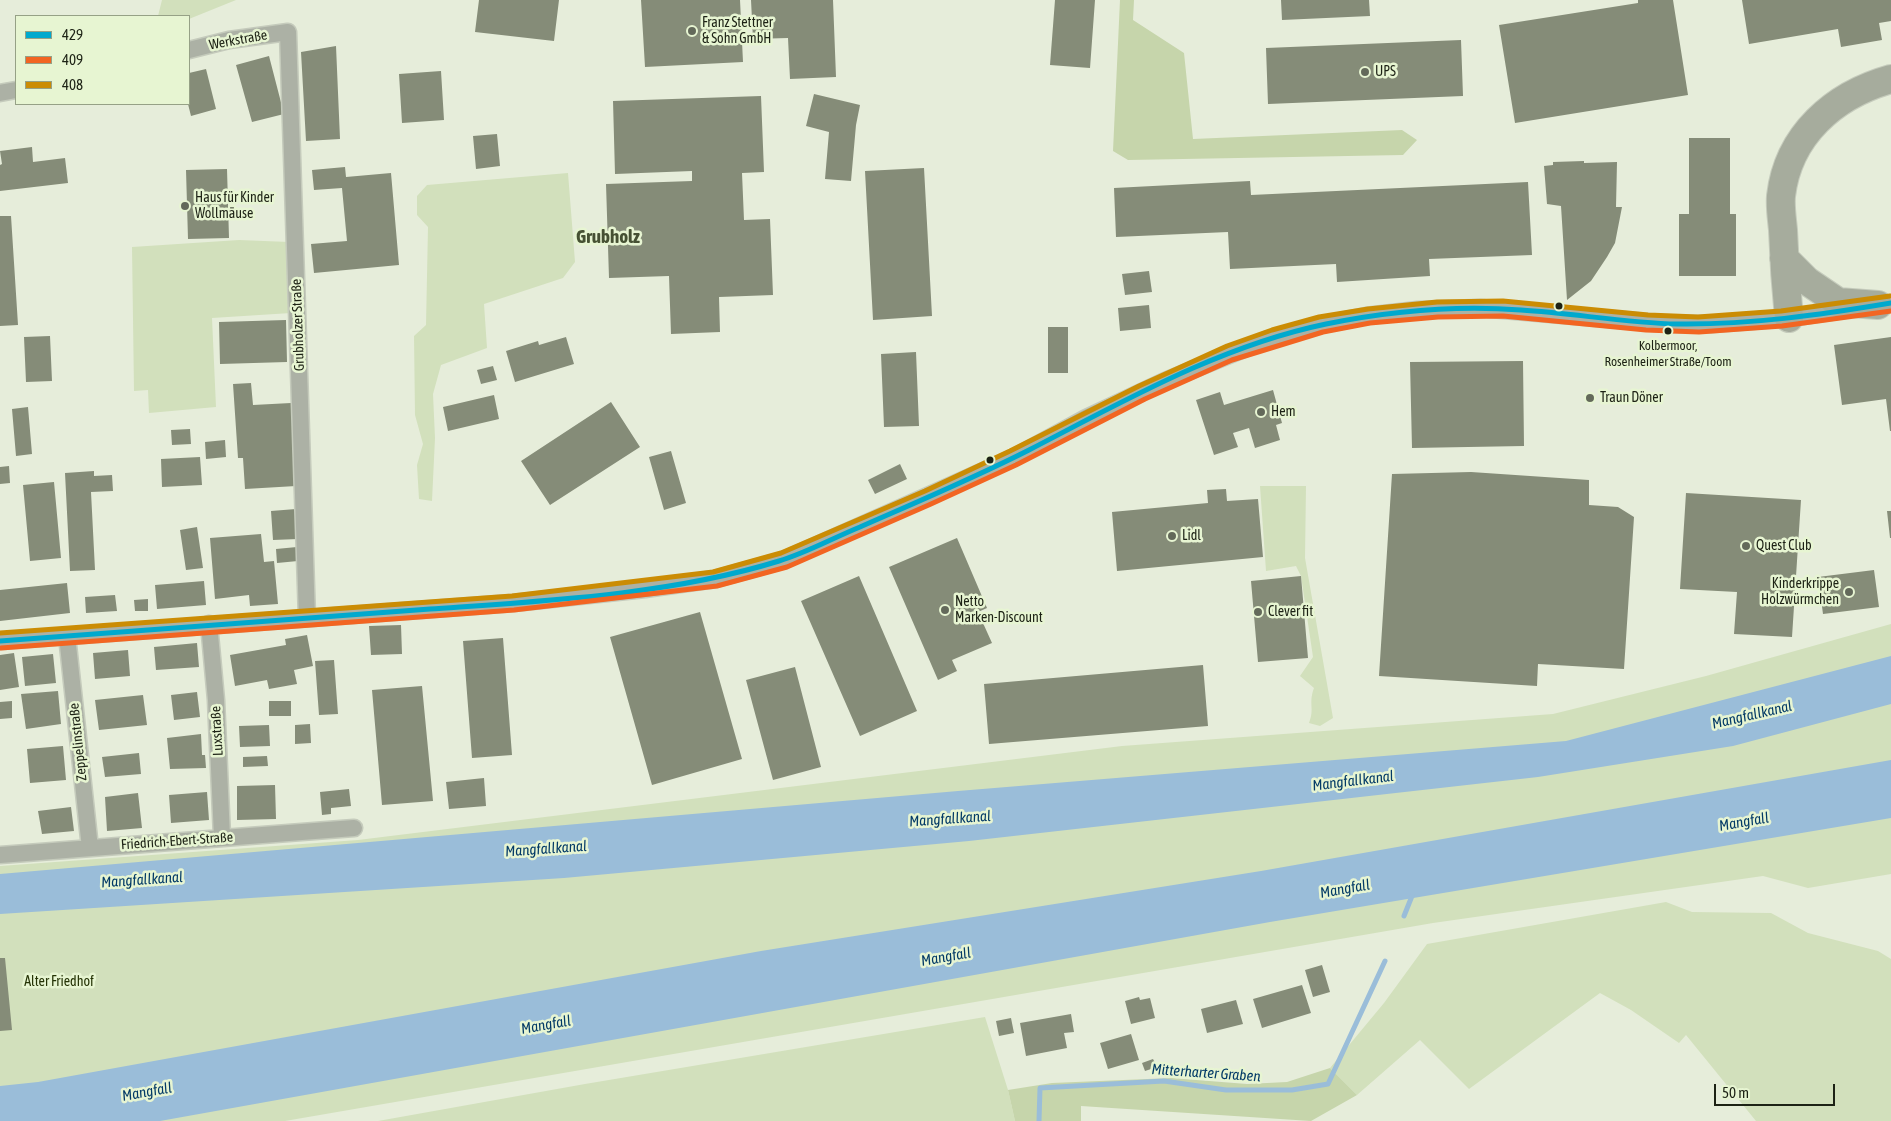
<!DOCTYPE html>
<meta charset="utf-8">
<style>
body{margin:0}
#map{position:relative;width:1891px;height:1121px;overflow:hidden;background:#e6edda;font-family:"Asap Condensed",sans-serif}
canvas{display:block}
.legend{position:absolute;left:15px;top:15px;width:175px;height:90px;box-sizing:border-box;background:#e7f5d2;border:1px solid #96a186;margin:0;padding:6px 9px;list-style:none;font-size:15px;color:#1d2215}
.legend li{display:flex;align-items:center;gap:10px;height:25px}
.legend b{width:25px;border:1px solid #96a186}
.scale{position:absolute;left:1714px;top:1084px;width:121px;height:22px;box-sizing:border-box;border:2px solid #1d2215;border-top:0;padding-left:6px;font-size:15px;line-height:18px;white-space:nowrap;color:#1d2215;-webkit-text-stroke:4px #e7f5d2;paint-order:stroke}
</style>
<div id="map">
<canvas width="1891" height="1121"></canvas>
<ul class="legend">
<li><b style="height:6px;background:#00a9ce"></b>429</li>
<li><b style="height:6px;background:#f26522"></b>409</li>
<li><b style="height:6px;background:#cb8c04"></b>408</li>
</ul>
<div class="scale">50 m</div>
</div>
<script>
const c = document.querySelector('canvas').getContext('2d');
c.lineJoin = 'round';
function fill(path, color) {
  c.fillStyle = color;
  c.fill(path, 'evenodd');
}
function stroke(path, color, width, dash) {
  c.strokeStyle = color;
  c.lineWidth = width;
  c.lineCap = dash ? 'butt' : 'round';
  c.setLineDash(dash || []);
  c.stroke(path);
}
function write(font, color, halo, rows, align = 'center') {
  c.font = font + ' "Asap Condensed",sans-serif';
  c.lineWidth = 5;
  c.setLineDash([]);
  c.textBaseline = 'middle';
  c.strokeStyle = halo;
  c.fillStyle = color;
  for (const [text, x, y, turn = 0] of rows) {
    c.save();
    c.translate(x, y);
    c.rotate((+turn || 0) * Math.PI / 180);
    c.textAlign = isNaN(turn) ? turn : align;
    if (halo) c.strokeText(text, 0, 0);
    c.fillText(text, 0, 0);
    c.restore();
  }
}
const green = new Path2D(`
 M162,0H236L189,19V16H158Z
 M568,173L575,262L563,278L484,304L487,348L441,365L433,394L435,438L432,501L419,499L417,465L423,444L415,415L414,336L426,325L428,227L417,215V196L427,185Z
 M239,240L289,242L291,313L212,318L216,407L149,413L148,390L134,391L132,247Z
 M1260,486H1306L1305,558L1333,718L1320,726L1309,723C1315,708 1308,704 1314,688L1300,676L1313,657L1301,576L1296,566L1266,571Z
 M1891,624V874L1808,888L1763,876L1433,923L285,1121H0V866L358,840L1122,746L1553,714L1706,676Z
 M1666,902L1692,912L1771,913L1808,933L1878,951L1891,959V1121H1756L1686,1035L1679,1043L1631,1010L1600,993L1469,1089L1420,1040L1357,1095L1330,1068L1384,1003L1427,944Z
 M985,1017L1008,1090L1015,1121H378L585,1084Z`);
const forest = new Path2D(`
 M1120,0H1134L1133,20L1184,53L1193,139L1402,130L1417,140L1403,155L1128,160L1113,151Z
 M1330,1068L1357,1095L1311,1121L1081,1106V1121H1015L1008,1090L1052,1083L1171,1078L1247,1084L1287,1082Z`);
const water = new Path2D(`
 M1891,656V704L1733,746L1538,777L969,841L564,878L0,914V874L958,791L1566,741Z
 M1891,760V818L1270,922L160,1121H0V1086L38,1082L761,951L1261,871Z`);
const stream = new Path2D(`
 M1404,916L1412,896
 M1039,1121L1040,1088L1164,1081L1226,1090H1292L1328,1084L1385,961`);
const building = new Path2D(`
 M479,0H559L554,41L475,32Z
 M641,0H740L743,62L645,67Z
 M751,0H833L836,77L790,79L788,38L753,39Z
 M1055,0H1095L1090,68L1050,65Z
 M1281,0H1369L1370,16L1282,20Z
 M1638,0H1673L1688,95L1515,123L1499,25L1638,3Z
 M1742,0H1891V21L1879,23L1882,40L1841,47L1838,29L1749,44Z
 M1461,40L1463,96L1268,104L1266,48Z
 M336,46L340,139L306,141L301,52Z
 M269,56L284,114L252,122L236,65Z
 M206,69L216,109L191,116L188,104L189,73Z
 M441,71L444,120L402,123L399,74Z
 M814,94L860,105L856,125L851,181L825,179L829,132L806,126Z
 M761,96L764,172L742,173L744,220L770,219L773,295L719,297L720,332L671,334L669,276L609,278L606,184L692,181V171L615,174L613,101Z
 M497,134L500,166L476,169L473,136Z
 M1689,138H1730V214H1736V276H1679V214H1689Z
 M32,147L33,162L65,158L68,183L0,191V165L2,164L0,151Z
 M1584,161V163L1617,162L1616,207H1622L1615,243L1607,257L1591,281L1567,300L1561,206L1547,204L1544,166L1553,165V162Z
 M345,167L346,177L391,173L399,265L314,273L311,244L347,241L342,188L314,190L312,170Z
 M924,168L932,316L873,320L865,171Z
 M227,169L229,238L188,239L186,170Z
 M1250,181L1251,195L1528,182L1532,255L1429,259L1430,276L1337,282L1336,264L1230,269L1228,232L1116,237L1114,188Z
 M0,216H11L18,325L0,326Z
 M1149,271L1152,292L1125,295L1122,274Z
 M1149,305L1151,328L1120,331L1118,308Z
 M286,320L287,362L220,364L219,322Z
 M1048,327H1068V373H1048Z
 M50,336L52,381L26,382L24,337Z
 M566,337L574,364L515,382L506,351L538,341L539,345Z
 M1891,337V431H1890L1886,399L1842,405L1834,345Z
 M916,352L919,426L884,427L881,354Z
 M1523,361L1524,446L1412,448L1410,362Z
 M493,366L497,380L481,384L477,370Z
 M251,383L253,405L291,403L296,486L245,489L243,458H238L233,384Z
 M1273,390L1282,423L1276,425L1280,440L1255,448L1249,428L1233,433L1238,447L1214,455L1196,400L1220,392L1224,405Z
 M494,395L499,419L448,431L443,407Z
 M611,402L640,447L550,505L521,461Z
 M28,407L32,454L16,456L12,409Z
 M190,429L191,444L172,445L171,430Z
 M225,440L226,457L206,459L205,442Z
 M671,451L686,503L664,510L649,457Z
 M200,457L202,485L162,487L161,459Z
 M900,464L907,479L875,494L868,480Z
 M9,466L10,483L0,484V467Z
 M94,471V476L112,475L113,491L91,492L95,570L70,571L65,473Z
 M1471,472L1589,480V505L1618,507L1634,517L1624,669L1538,664L1537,686L1379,676L1392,474Z
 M54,482L61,558L30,561L23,485Z
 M1226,489L1227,501L1258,499L1263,557L1117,571L1112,512L1208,503L1207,490Z
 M1686,493L1801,500L1792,637L1734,634L1737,592L1680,589Z
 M296,509L298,539L273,540L271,511Z
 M1887,511H1891V538H1890Z
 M197,527L203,568L186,570L180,530Z
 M261,534L264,562L274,561L278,604L250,606L249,595L215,599L210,538Z
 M957,538L987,608L978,612L992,643L952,660L957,671L938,680L889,567Z
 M297,547L298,561L277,563L276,549Z
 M1874,570L1879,607L1823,614L1818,577Z
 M859,576L917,711L860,736L801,601Z
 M1301,576L1308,658L1258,662L1251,581Z
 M204,581L206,605L157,609L155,585Z
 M67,583L70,613L0,621V590Z
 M115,595L117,611L86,613L85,597Z
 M148,599V611H135L134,600Z
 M700,612L742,759L652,785L610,637Z
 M401,625L402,654L371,655L369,626Z
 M307,635L313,666L294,670L297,684L269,689L267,680L235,686L230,655L286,645L285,639Z
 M503,638L512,755L472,758L463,641Z
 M197,643L199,667L156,670L154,647Z
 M128,650L130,676L95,679L93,653Z
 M14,653L19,687L0,690V655Z
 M53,654L56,683L25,686L22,657Z
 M334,660L338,714L319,715L315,661Z
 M1203,665L1208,726L989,744L984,684Z
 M795,667L821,767L773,780L746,680Z
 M422,686L433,801L382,805L372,690Z
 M58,691L61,724L26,729L21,694Z
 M197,692L200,717L174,720L171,695Z
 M143,695L147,725L99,730L95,700Z
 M12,701V718L0,719V702Z
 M269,701H291V716H269Z
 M310,724L311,743L295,744V725Z
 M269,725L270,746L240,747L239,726Z
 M201,734L202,755H205L206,768L170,769L167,738Z
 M63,746L66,780L30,783L27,749Z
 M139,753L141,774L105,777L102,757Z
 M267,756L268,766L243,767V757Z
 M484,778L486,806L449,809L446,782Z
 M275,785L276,819L237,820V786Z
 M349,789L351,806L331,808V814L322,815L320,792Z
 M207,792L209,820L171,823L169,795Z
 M138,793L142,828L107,831L105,797Z
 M71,807L74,831L42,834L38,811Z
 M0,958H5L12,1030L0,1031Z
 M1322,965L1330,992L1313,997L1305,970Z
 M1302,985L1311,1013L1262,1028L1253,999Z
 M1139,997L1140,1000L1150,998L1155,1018L1131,1024L1125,1001Z
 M1236,1000L1243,1024L1207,1033L1201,1009Z
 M1071,1014L1074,1032L1064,1033L1067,1048L1026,1056L1020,1023Z
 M1011,1018L1014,1033L999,1036L996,1021Z
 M1131,1034L1139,1060L1108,1069L1100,1043Z
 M1153,1059L1157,1067L1145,1071L1142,1063Z`);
const street = new Path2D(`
 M189,50L229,40L288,32L307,618
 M0,93L16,90
 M209,624L216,700L222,837
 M67,636L90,848
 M0,641L513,603L645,589L715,579L784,560L1013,458L1086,418L1165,381L1266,340L1315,326L1366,316L1418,310L1480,308L1669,324H1712L1789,318L1849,309
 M0,855L354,828`);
const highway = new Path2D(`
 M1784,258L1807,281L1838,302L1878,305
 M1789,318C1786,289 1784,260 1783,230C1782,219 1780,207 1781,196C1788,135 1834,95 1891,79`);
const bus1 = new Path2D(`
 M0,641C143,630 287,620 430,609C544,601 669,595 779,561C806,553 833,538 860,527C917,502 974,478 1029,450C1124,401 1220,346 1326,324C1390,311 1456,305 1521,310C1573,313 1625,323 1677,324C1749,325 1820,315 1891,303`);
const bus2 = new Path2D(`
 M1,648L514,610L717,586L787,567L931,504L1016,465L1145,399L1232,360L1323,332L1370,323L1438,317L1503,316L1646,330L1699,332L1782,326L1891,311`);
const bus3 = new Path2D(`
 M0,633L512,596L713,572L781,553L925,491L1010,451L1139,386L1227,346L1272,330L1319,317L1368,309L1437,302L1503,301L1648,315L1698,317L1781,311L1890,296`);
const markers = [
 [692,31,5,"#63695a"],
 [1365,72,5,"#63695a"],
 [185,206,5,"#63695a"],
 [1559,306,4.5,"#1d2215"],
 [1668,331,4.5,"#1d2215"],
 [1590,398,5,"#63695a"],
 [1261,412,5,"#63695a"],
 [990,460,4.5,"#1d2215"],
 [1172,536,5,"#63695a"],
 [1746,546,5,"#63695a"],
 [1849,592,5,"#63695a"],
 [945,610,5,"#63695a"],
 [1258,612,5,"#63695a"]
];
const busNames = [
 ["Kolbermoor,",1668,346],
 ["Rosenheimer Straße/Toom",1668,362]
];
const poiNames = [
 ["Franz Stettner",702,23],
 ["& Sohn GmbH",702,39],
 ["UPS",1375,72],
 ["Haus für Kinder",195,198],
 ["Wollmäuse",195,214],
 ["Traun Döner",1600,398],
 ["Hem",1271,412],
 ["Lidl",1182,536],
 ["Quest Club",1756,546],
 ["Kinderkrippe",1839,584,"right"],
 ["Holzwürmchen",1839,600,"right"],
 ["Netto",955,602],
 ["Marken-Discount",955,618],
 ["Clever fit",1268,612]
];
const streetNames = [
 ["Werkstraße",238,40,-10],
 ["Grubholzer Straße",298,325,-92],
 ["Luxstraße",217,731,-93],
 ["Zeppelinstraße",78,742,-96],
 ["Friedrich-Ebert-Straße",177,841,-4]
];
const parkNames = [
 ["Alter Friedhof",59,982]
];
const waterNames = [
 ["Mangfallkanal",1752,715,-13],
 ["Mangfallkanal",1353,781,-7],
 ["Mangfallkanal",950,819,-4],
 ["Mangfall",1744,822,-10],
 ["Mangfallkanal",546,849,-4],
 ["Mangfallkanal",142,880,-4],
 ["Mangfall",1345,889,-10],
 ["Mangfall",946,957,-10],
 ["Mangfall",546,1025,-10],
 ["Mitterharter Graben",1206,1073,4],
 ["Mangfall",147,1092,-10]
];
const districtNames = [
 ["Grubholz",608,237]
];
fill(green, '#d2e0bc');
fill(forest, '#c6d5ab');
fill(water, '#9abdd9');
stroke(stream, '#9abdd9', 5);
fill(building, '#858c78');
stroke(street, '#c5cbbc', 19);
stroke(highway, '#c5cbbc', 30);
stroke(street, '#acb1a5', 16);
stroke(highway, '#a6ac9d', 28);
stroke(bus1, '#00a9ce', 5);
stroke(bus2, '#f26522', 5);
stroke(bus3, '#cb8c04', 5);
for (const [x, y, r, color] of markers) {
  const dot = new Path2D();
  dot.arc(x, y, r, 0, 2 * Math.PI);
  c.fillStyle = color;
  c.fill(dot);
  stroke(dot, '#e7f5d2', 2);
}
write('13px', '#1d2215', '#e7f5d2', busNames);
write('14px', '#1d2215', '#e7f5d2', poiNames, 'left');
write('14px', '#1d2215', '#e7f5d2', streetNames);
write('14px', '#253305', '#e7f5d2', parkNames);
write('italic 15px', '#033a66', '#e7f5d2', waterNames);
write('bold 19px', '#465133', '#e7f5d2', districtNames);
</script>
